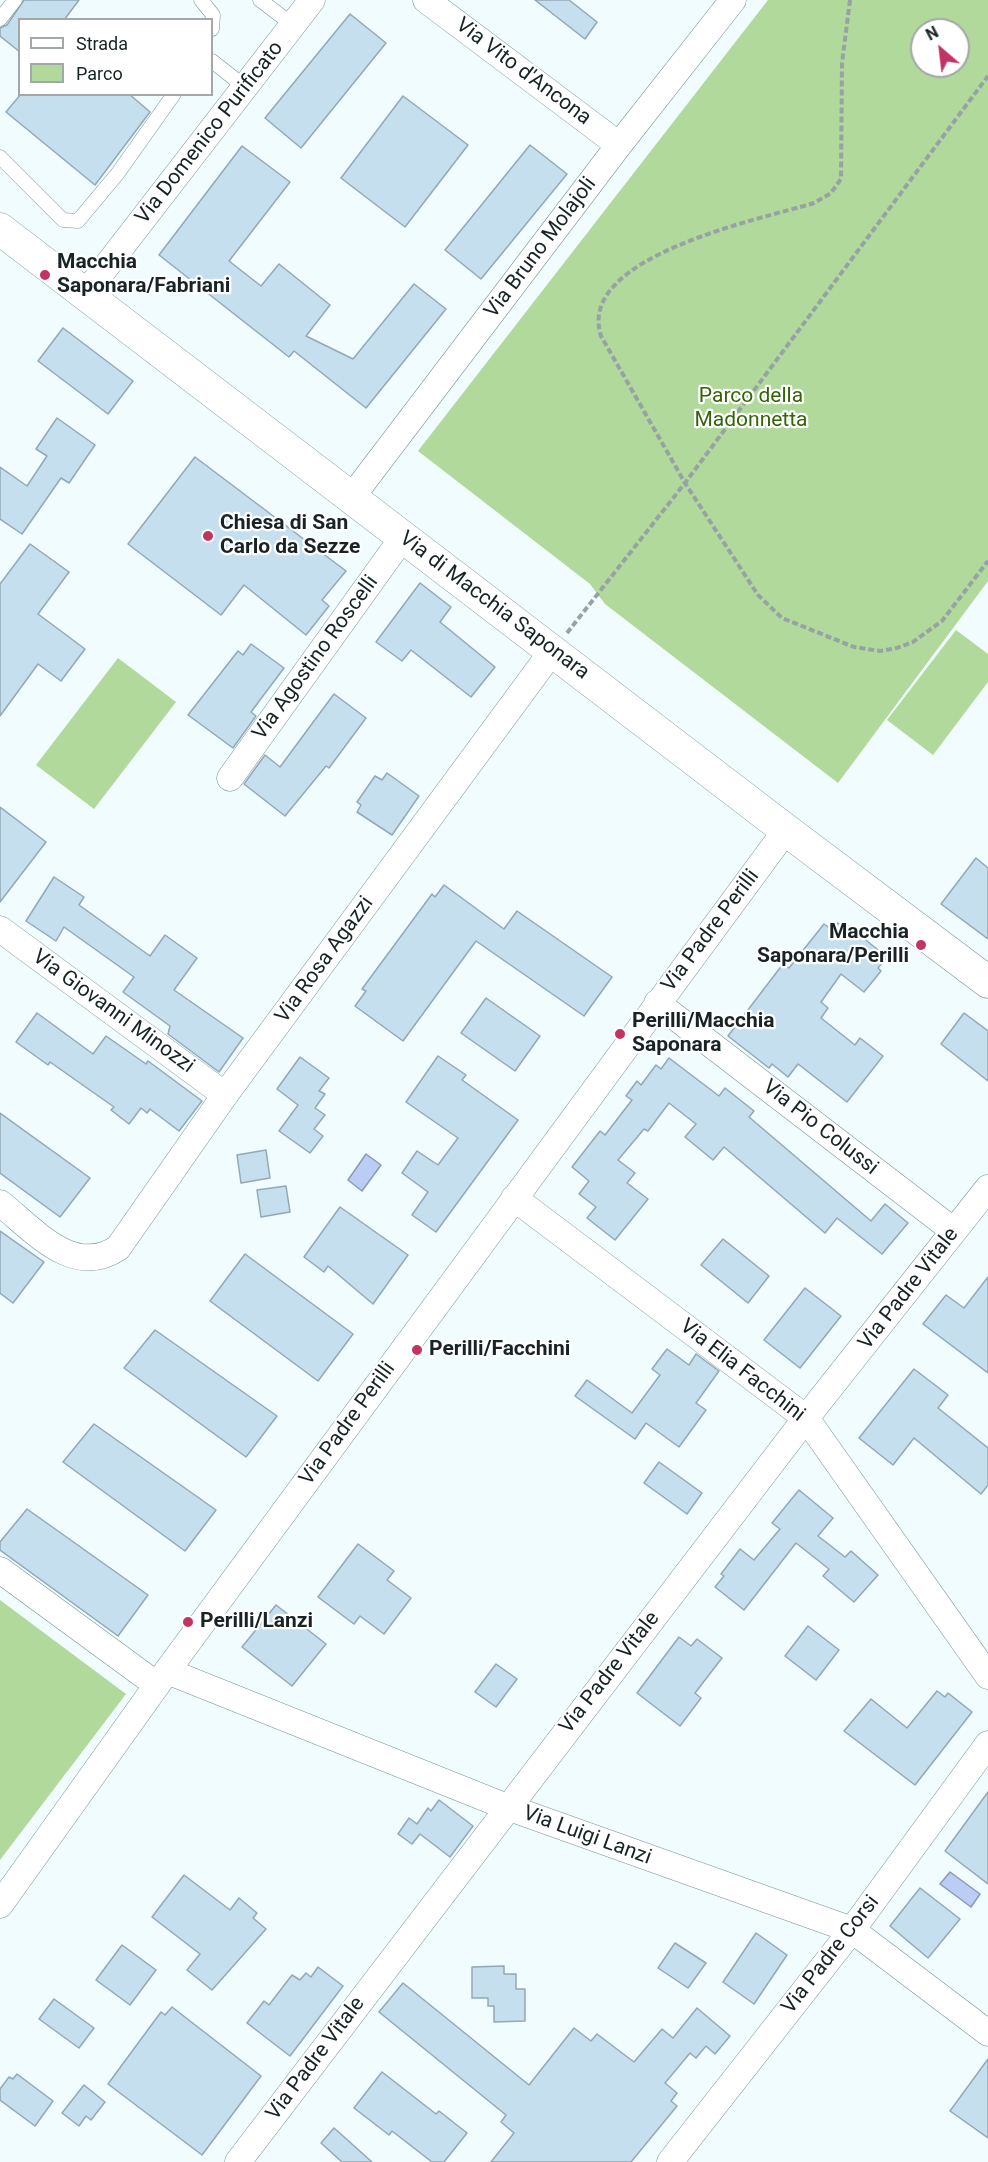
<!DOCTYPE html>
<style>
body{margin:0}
#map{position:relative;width:988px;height:2162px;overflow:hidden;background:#f0fcfd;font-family:Roboto,sans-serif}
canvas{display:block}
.legend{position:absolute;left:18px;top:18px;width:195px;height:78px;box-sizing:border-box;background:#fff;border:2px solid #a2a7a7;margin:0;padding:8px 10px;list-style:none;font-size:18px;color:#172324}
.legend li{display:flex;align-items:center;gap:12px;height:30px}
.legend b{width:30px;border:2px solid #a2a7a7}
.north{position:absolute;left:910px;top:18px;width:60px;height:60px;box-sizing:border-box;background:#fff;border:2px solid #a2a7a7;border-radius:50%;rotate:332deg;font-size:16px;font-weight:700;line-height:24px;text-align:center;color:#172324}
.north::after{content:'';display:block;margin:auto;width:21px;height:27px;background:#c23462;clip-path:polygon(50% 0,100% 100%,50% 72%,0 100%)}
</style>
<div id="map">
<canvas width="988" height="2162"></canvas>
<ul class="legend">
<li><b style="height:8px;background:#fff"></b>Strada</li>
<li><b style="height:16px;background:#b0d99b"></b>Parco</li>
</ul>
<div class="north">N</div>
</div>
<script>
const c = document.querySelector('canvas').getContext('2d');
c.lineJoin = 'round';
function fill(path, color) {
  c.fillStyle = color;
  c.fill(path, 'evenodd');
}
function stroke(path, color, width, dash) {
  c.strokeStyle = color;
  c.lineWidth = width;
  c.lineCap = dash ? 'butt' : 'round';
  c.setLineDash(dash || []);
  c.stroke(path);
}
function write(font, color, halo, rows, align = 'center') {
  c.font = font + ' Roboto,sans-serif';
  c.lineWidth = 4.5;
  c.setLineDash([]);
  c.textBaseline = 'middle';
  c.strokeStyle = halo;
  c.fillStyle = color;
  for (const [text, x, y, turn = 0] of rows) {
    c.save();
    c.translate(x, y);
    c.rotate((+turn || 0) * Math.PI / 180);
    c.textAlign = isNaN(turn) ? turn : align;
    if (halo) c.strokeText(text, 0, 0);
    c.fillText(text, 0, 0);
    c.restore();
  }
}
const green = new Path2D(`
 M768,0H988V581L838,783L605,604L590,584L418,451ZM922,30H958V66H922Z
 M956,630L988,654V682L933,755L887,720Z
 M118,658L176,702L94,809L36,765Z
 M0,1600L126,1694L0,1860Z`);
const water = new Path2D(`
 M366,1154L381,1165L362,1191L348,1180Z
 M950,1872L980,1894L971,1907L940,1884Z`);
const building = new Path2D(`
 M24,0H79L64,20H20V52L0,36V28L7,25Z
 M535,0H569L597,22L585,39Z
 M350,14L386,43L301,148L265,118Z
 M21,94H129L150,112L95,185L6,112Z
 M403,96L468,145L405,227L341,178Z
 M530,145L567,174L481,279L445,250Z
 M242,146L290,182L229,261L261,286L279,264L330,305L306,336L353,359L414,284L446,309L366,408L294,351L289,357L159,255Z
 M63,328L133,381L108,414L38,361Z
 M57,418L95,445L69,483L61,478L22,534L0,519V467L27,486L47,456L36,449Z
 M195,457L346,571L322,600L329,606L306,635L244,585L221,615L128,544Z
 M30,544L69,572L38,614L85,649L61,681L38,664L0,716V584Z
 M420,583L451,607L440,622L495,667L471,697L411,650L402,661L376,642Z
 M251,644L284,668L251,712L256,716L233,748L188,715L238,651L243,655Z
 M334,694L366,718L329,768L326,766L285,816L244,784L265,755L280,767Z
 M387,773L419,796L392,835L357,812L361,805L357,802L375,776L382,780Z
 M0,807L46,842L0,902Z
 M976,858L988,868V939L941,904Z
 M54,877L84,897L79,905L150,956L165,935L197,958L174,990L243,1038L219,1072L168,1034L170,1026L123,992L134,977L64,927L56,941L26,921Z
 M444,885L504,929L517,911L612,977L584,1016L476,941L403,1041L355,1006L366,991L362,989L432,894L435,897Z
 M838,923L844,928L847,925L887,957L878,968L881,971L864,992L841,974L821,1002L828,1008L821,1018L855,1045L860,1038L883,1056L847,1102L798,1064L788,1077L772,1064L769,1068L728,1036L783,964L789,968L824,924L832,930Z
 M486,998L540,1036L515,1071L461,1033Z
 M37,1013L93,1054L106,1036L146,1064L148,1061L202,1101L179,1131L150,1109L147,1113L141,1108L129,1124L111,1110L114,1107L50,1062L48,1065L16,1042Z
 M964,1013L988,1031V1081L941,1044Z
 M438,1056L466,1075L462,1080L518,1120L436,1232L412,1215L428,1192L402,1173L417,1151L438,1165L458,1138L406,1102Z
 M300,1057L329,1078L319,1091L325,1094L315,1108L325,1115L314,1129L323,1136L310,1153L279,1131L298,1105L277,1089Z
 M669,1058L719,1096L725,1088L754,1111L749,1117L871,1221L885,1204L908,1223L882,1254L837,1218L825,1233L724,1147L713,1160L685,1137L696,1124L669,1103L648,1131L644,1129L618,1160L635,1173L627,1183L648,1199L615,1240L587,1218L596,1207L579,1194L589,1181L572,1167L600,1131L605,1135L632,1100L626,1096L637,1081L641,1085L656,1065L661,1069Z
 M0,1113L90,1178L60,1217L0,1173Z
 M266,1150L270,1178L241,1183L237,1155Z
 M286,1186L290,1212L261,1217L257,1190Z
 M340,1207L408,1255L373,1304L328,1266L324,1272L304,1257Z
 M0,1231L44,1262L13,1303L0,1293Z
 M723,1239L769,1276L748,1303L701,1265Z
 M245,1254L353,1334L318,1381L210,1301Z
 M988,1277V1373L923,1324L946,1295L964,1308Z
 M805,1288L841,1316L800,1368L764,1340Z
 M155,1330L277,1416L246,1457L124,1368Z
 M667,1349L689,1365L696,1354L719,1371L696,1403L706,1410L679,1447L646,1423L635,1439L575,1396L587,1380L632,1413L660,1375L652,1369Z
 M914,1369L948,1395L938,1408L988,1448V1485L981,1494L914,1438L893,1465L859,1438Z
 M94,1424L216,1510L185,1551L63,1462Z
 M659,1462L702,1493L687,1514L644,1483Z
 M799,1490L833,1518L818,1536L845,1557L851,1551L878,1575L854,1602L823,1576L829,1569L796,1543L744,1610L715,1587L724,1576L721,1574L740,1549L754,1560L780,1529L772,1523Z
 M27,1509L148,1595L118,1636L0,1550V1542Z
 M358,1544L394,1571L387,1580L411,1598L384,1634L360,1616L354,1624L318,1597Z
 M276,1605L326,1644L292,1686L242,1647Z
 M808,1626L839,1650L816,1680L785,1656Z
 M679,1637L691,1646L697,1639L722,1658L695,1693L701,1698L680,1726L637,1693Z
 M496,1664L517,1679L496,1707L475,1692Z
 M937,1691L945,1697L948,1693L972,1712L915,1785L844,1731L871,1699L907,1728Z
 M988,1792V1884L945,1851Z
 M439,1800L473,1826L450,1857L420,1834L412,1844L398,1834L409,1818L417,1824L428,1808L431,1811Z
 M184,1875L230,1910L239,1898L257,1913L253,1918L266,1929L212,1990L187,1970L200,1954L152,1917Z
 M920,1888L960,1919L928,1958L890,1926Z
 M756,1933L787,1955L754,2004L723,1982Z
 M675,1943L706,1963L688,1988L658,1968Z
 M122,1945L156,1970L130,2005L96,1980Z
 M504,1966V1974H516V1989H525V2021L494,2022V2006H488V1998H472V1967Z
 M318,1967L343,1986L290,2056L247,2023L264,2001L269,2005L292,1975L300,1980L306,1973L311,1977Z
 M403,1983L529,2085L574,2028L591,2041L597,2034L634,2062L662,2029L673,2038L697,2008L730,2036L715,2054L706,2046L696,2058L690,2053L665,2083L677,2093L671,2101L677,2106L631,2162H491L514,2133L501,2122L506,2115L379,2012Z
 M54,1999L94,2028L79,2048L39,2019Z
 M172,2007L261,2076L202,2155L108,2084L161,2012L165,2015Z
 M988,2059V2138L950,2111Z
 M382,2072L436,2114L439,2111L467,2133L444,2162H432L392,2131L389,2135L354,2108Z
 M17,2074L53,2101L35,2126L0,2100V2089L9,2077L13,2079Z
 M84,2085L105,2102L91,2120L86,2116L79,2126L62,2113Z
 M334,2128L343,2136L372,2162H342L321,2143Z`);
const path = new Path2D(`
 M850,0L842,63L841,179L831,193L814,203C762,219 575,256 601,336L685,483L758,595L782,618L854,647L880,651L897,648L913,642L942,621L988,561
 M567,633L685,483L988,76`);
const service = new Path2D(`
 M201,0L213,15L212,29
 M260,0L293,25
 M0,19L15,0
 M212,61L245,87
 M0,157L63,220L78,221L118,173L174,94`);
const minor = new Path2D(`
 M426,0L619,145
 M85,294L312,0
 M351,498L619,145L733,0
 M230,778L403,537
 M0,929L225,1095
 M657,1003L954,1231
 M514,1198L806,1418L988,1676
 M0,1203C34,1230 73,1278 118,1248L225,1095L553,650
 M0,1570L157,1685
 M167,1671L507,1807L852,1930L988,2033
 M0,1905L167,1671L786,830
 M238,2162L806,1418L988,1188
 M670,2162L852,1930L988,1744`);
const tertiary = new Path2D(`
 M0,229L786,830L988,982`);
const markers = [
 [45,275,6,"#c23462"],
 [208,536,6,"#c23462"],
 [921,945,6,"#c23462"],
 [620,1034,6,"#c23462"],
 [417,1350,6,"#c23462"],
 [188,1622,6,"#c23462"]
];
const streetNames = [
 ["Via Vito d'Ancona",523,72,37],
 ["Via Domenico Purificato",210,133,-52],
 ["Via Bruno Molajoli",541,248,-53],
 ["Via di Macchia Saponara",494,606,37],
 ["Via Agostino Roscelli",316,658,-54],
 ["Via Padre Perilli",711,931,-53],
 ["Via Rosa Agazzi",325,960,-54],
 ["Via Giovanni Minozzi",113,1012,36],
 ["Via Pio Colussi",820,1128,38],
 ["Via Padre Vitale",909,1289,-52],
 ["Via Elia Facchini",742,1371,38],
 ["Via Padre Perilli",348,1424,-54],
 ["Via Padre Vitale",610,1673,-52],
 ["Via Luigi Lanzi",587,1836,20],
 ["Via Padre Corsi",831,1955,-52],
 ["Via Padre Vitale",316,2059,-53]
];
const poiNames = [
 ["Macchia",57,263],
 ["Saponara/Fabriani",57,287],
 ["Chiesa di San",220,524],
 ["Carlo da Sezze",220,548],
 ["Macchia",909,933,"right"],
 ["Saponara/Perilli",909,957,"right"],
 ["Perilli/Macchia",632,1022],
 ["Saponara",632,1046],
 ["Perilli/Facchini",429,1350],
 ["Perilli/Lanzi",200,1622]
];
const parkNames = [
 ["Parco della",751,397],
 ["Madonnetta",751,421]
];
fill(green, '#b0d99b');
fill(water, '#bccdf5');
stroke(water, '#8a9ab6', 1.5);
fill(building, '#c6dfee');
stroke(building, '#91a9b7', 1.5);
stroke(service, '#769496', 15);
stroke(minor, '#769496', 27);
stroke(tertiary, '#769496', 33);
stroke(path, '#96a2a3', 4, [6, 3]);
stroke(service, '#fff', 14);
stroke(minor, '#fff', 26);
stroke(tertiary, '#fff', 32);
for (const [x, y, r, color] of markers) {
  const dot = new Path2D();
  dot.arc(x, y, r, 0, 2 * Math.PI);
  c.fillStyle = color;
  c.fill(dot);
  stroke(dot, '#fff', 2);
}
write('21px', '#172324', '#fff', streetNames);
write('bold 21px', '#172324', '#fff', poiNames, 'left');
write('21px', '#336508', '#fff', parkNames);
</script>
